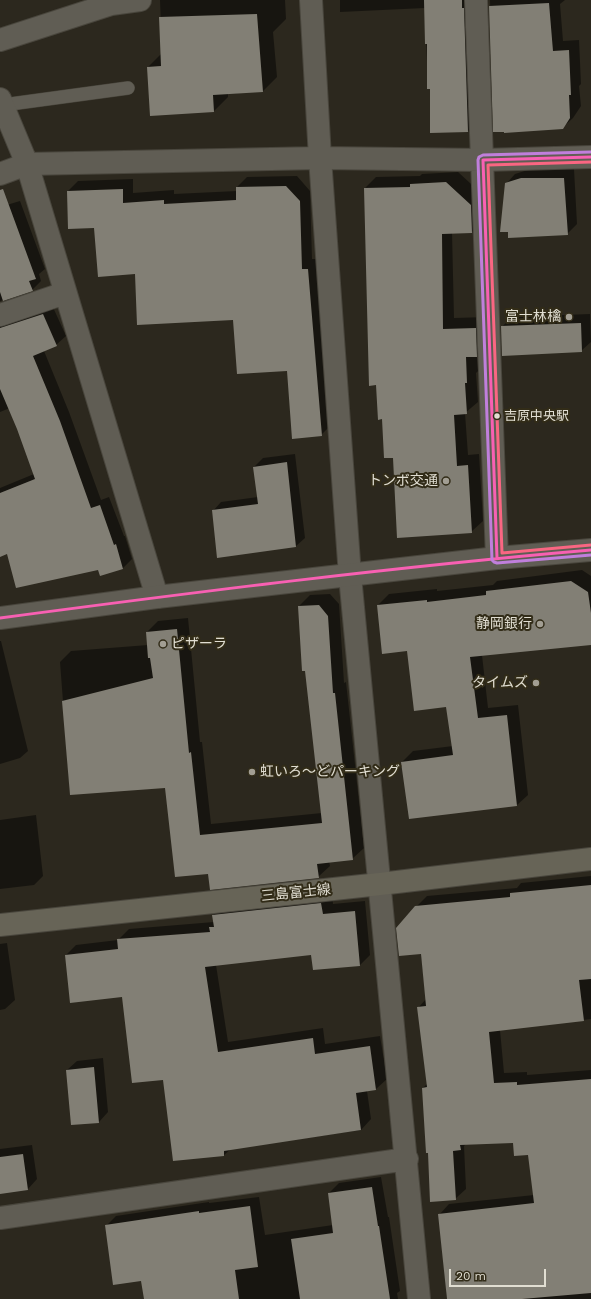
<!DOCTYPE html>
<meta charset="utf-8">
<style>
body{margin:0}
#map{position:relative;width:591px;height:1299px;overflow:hidden;background:#2c281e;font-family:"Work Sans",sans-serif}
canvas{display:block}
.scale{position:absolute;left:449px;top:1269px;width:97px;height:18px;box-sizing:border-box;border:2px solid #e1ded2;border-top:0;padding-left:5px;font-size:12px;line-height:14px;white-space:nowrap;color:#e1ded2;-webkit-text-stroke:3px #322c18;paint-order:stroke}
</style>
<div id="map">
<canvas width="591" height="1299"></canvas>
<div class="scale">20 m</div>
</div>
<script>
const c = document.querySelector('canvas').getContext('2d');
c.lineJoin = 'round';
function fill(path, color) {
  c.fillStyle = color;
  c.fill(path, 'evenodd');
}
function stroke(path, color, width, dash) {
  c.strokeStyle = color;
  c.lineWidth = width;
  c.lineCap = dash ? 'butt' : 'round';
  c.setLineDash(dash || []);
  c.stroke(path);
}
function write(font, color, halo, rows, align = 'center') {
  c.font = font + ' "Work Sans","Noto Sans JP",sans-serif';
  c.lineWidth = 4;
  c.setLineDash([]);
  c.textBaseline = 'middle';
  c.strokeStyle = halo;
  c.fillStyle = color;
  for (const [text, x, y, turn = 0] of rows) {
    c.save();
    c.translate(x, y);
    c.rotate((+turn || 0) * Math.PI / 180);
    c.textAlign = isNaN(turn) ? turn : align;
    if (halo) c.strokeText(text, 0, 0);
    c.fillText(text, 0, 0);
    c.restore();
  }
}
const shadow = new Path2D(`
 M160,0H285L286,19L273,32L277,77L263,91L228,94V97L214,111L148,67L162,53Z
 M340,0H474L479,121L468,131L431,132V88H428L425,8L340,12Z
 M490,0H565L560,4L563,41L579,40L581,84L579,86L581,106L573,118L562,128L494,131Z
 M531,169H574L577,224L567,234L506,184L515,174Z
 M458,172L482,194L483,220L472,232H452L454,318L487,317L488,344L477,355L478,371L476,373L478,402L465,413L468,455L479,454L483,521L471,532L394,457L383,418L377,384L370,385L365,188L376,177L420,176L422,174Z
 M297,176L310,191L312,259H318L331,425L321,435L288,370L234,319L136,273L95,227L69,228L68,191L78,181L133,179V193L174,190V194L237,191V187L247,177Z
 M20,201L45,269L39,274L41,281L32,290L0,301V207Z
 M52,305L66,336L56,345L44,351L69,412L101,500L109,497L124,536H125L132,559L123,568L99,569L8,552L0,555V488L34,474L10,408L0,412V314Z
 M590,314L591,342L581,351L502,327L511,317Z
 M295,454L305,538L296,546L213,511L221,502L258,497L254,467L263,458Z
 M582,570L591,576V644L482,655L488,708L518,705L528,795L517,805L402,762L413,751L453,746L447,706L408,650L378,605L389,594L437,589V591L493,585L497,581Z
 M330,594L339,604L344,683L346,682L364,848L352,859L329,861L330,866L318,877L209,873L166,787L70,794L60,662L71,651L148,645L147,632L158,621L188,618L200,742H202L211,824L322,813L299,606L310,595Z
 M0,641H1L28,751L20,758L0,764Z
 M36,815L43,876L34,885L0,889V893V820Z
 M591,876V1019L500,1030L504,1073L527,1072V1075L591,1070V1299H447L439,1215L449,1204L534,1195L529,1154L514,1142L466,1144L464,1146L466,1189L455,1199L429,1151L423,1088L427,1084L418,1008L426,999L416,907L427,896L517,888L521,883Z
 M332,893L333,904L365,901L370,955L360,965L312,954L216,965L228,1042L323,1028L325,1044L380,1036L387,1079L376,1089L367,1091L371,1119L361,1130L231,1149L224,1155L164,1079L123,996L66,955L76,945L118,940L129,929L214,922L213,915L224,904Z
 M7,943L15,1000L5,1009L0,1010V944Z
 M103,1058L108,1112L99,1122L67,1070L77,1061Z
 M32,1145L37,1179L28,1189L0,1193V1149Z
 M381,1177L388,1217H389L400,1291L397,1293L398,1299H145L142,1280L106,1226L116,1216L209,1202V1203L259,1197L265,1235L333,1225L329,1193L339,1183Z`);
const building = new Path2D(`
 M424,0H462V8H464L468,132L430,133V89H427V44H425Z
 M549,3L553,51L569,50L571,95H569L570,118L563,129L504,133V132H493L489,6Z
 M257,14L263,92L213,95L214,112L150,116L147,67L161,66L159,17Z
 M521,178H564L568,235L508,238V232H500L505,183Z
 M446,182L471,205L472,233L442,234L443,329L476,328L477,357H466L467,383H465L467,414L454,415L457,466L468,465L472,533L397,538L393,458H384L382,419L378,420L376,385L369,386L364,188L410,187V184Z
 M286,186L300,201L302,269H308L322,436L292,439L287,371L237,374L233,320L137,325L135,274L98,277L94,228L68,229L67,191L123,189V203L164,200V204L236,200V187Z
 M3,189L36,279L29,281L33,291L3,301L0,292V190Z
 M43,314L57,346L33,356L60,421L91,508L100,505L114,545L116,544L123,569L100,576L98,570L16,588L7,554L0,557V493L35,479L17,429L0,389V328Z
 M581,323L582,352L502,356L501,326Z
 M287,462L296,547L217,558L212,510L258,504L253,467Z
 M571,581L588,592L591,613V645L470,657L478,718L507,715L517,806L409,819L401,762L453,755L446,707L414,711L407,651L382,654L377,605L427,600V602L486,595V591Z
 M319,605L328,616L333,693H335L353,860L317,864L319,878L210,890L208,874L175,877L165,788L70,795L62,701L153,678L150,658H148L146,632L177,629L189,753L191,752L200,835L322,823L305,671H302L298,606Z
 M591,885V979L579,980L584,1021L489,1032L494,1083L517,1082V1085L591,1079V1293L522,1299H447L438,1214L534,1203L528,1155L514,1156L513,1143L460,1145L461,1150L453,1151L456,1200L430,1202L428,1153H426L422,1088L427,1087L417,1007L426,1006L421,954L399,956L396,928L415,906L510,897V893Z
 M321,903L323,914L355,911L360,966L313,970L311,955L205,967L218,1052L313,1038L315,1054L370,1046L376,1090L356,1093L361,1130L224,1151V1156L173,1161L163,1080L132,1083L122,997L70,1003L65,955L118,949L117,939L210,932L209,927H214L212,915Z
 M94,1067L99,1123L71,1125L66,1070Z
 M23,1154L28,1190L0,1194V1157Z
 M372,1187L378,1226H379L390,1299H300L291,1239L333,1233L328,1193Z
 M250,1206L258,1267L235,1270L239,1299H144L141,1281L113,1285L105,1225L199,1211V1213Z`);
const service = new Path2D(`
 M3,105L128,88`);
const minor = new Path2D(`
 M311,0L320,158L350,576L419,1299
 M476,0L497,558
 M0,40L111,4L140,0
 M0,99L27,164L157,597
 M0,174L27,164L320,158L483,160L591,157
 M0,315L65,293
 M0,1218L407,1159`);
const tertiary = new Path2D(`
 M0,618L157,597L497,558L591,550`);
const primary = new Path2D(`
 M0,925L380,884L591,859`);
const bus1 = new Path2D(`
 M483,160L497,558
 M483,160L591,157
 M0,618C196,592 393,567 591,550`);
const bus2 = new Path2D(`
 M591,152L483,155L479,157L478,160L492,560L494,562L497,563L591,555`);
const bus3 = new Path2D(`
 M591,545L502,553L488,165L591,162`);
const markers = [
 [569,317,4,"#a29e93"],
 [497,416,3.5,"#e1ded2"],
 [446,481,4,"#a29e93"],
 [540,624,4,"#a29e93"],
 [163,644,4,"#a29e93"],
 [536,683,4,"#a29e93"],
 [252,772,4,"#a29e93"]
];
const busNames = [
 ["吉原中央駅",504,416]
];
const poiNames = [
 ["富士林檎",561,317],
 ["トンボ交通",438,481],
 ["静岡銀行",532,624],
 ["ピザーラ",171,644,"left"],
 ["タイムズ",528,683],
 ["虹いろ～どパーキング",260,772,"left"]
];
const streetNames = [
 ["三島富士線",296,893,-6]
];
fill(shadow, '#0007');
fill(building, '#827f75');
stroke(service, '#49463d', 14);
stroke(minor, '#49463d', 24);
stroke(tertiary, '#49463d', 24);
stroke(primary, '#49463d', 24);
stroke(service, '#605d54', 13);
stroke(minor, '#605d54', 22);
stroke(tertiary, '#605d54', 22);
stroke(primary, '#676457', 22);
stroke(bus1, '#f860b3', 3);
stroke(bus2, '#c07fdc', 3);
stroke(bus3, '#fa6682', 3);
for (const [x, y, r, color] of markers) {
  const dot = new Path2D();
  dot.arc(x, y, r, 0, 2 * Math.PI);
  c.fillStyle = color;
  c.fill(dot);
  stroke(dot, '#322c18', 1.5);
}
write('13px', '#e1ded2', '#322c18', busNames, 'left');
write('14px', '#e1ded2', '#322c18', poiNames, 'right');
write('14px', '#e1ded2', '#322c18', streetNames);
</script>
